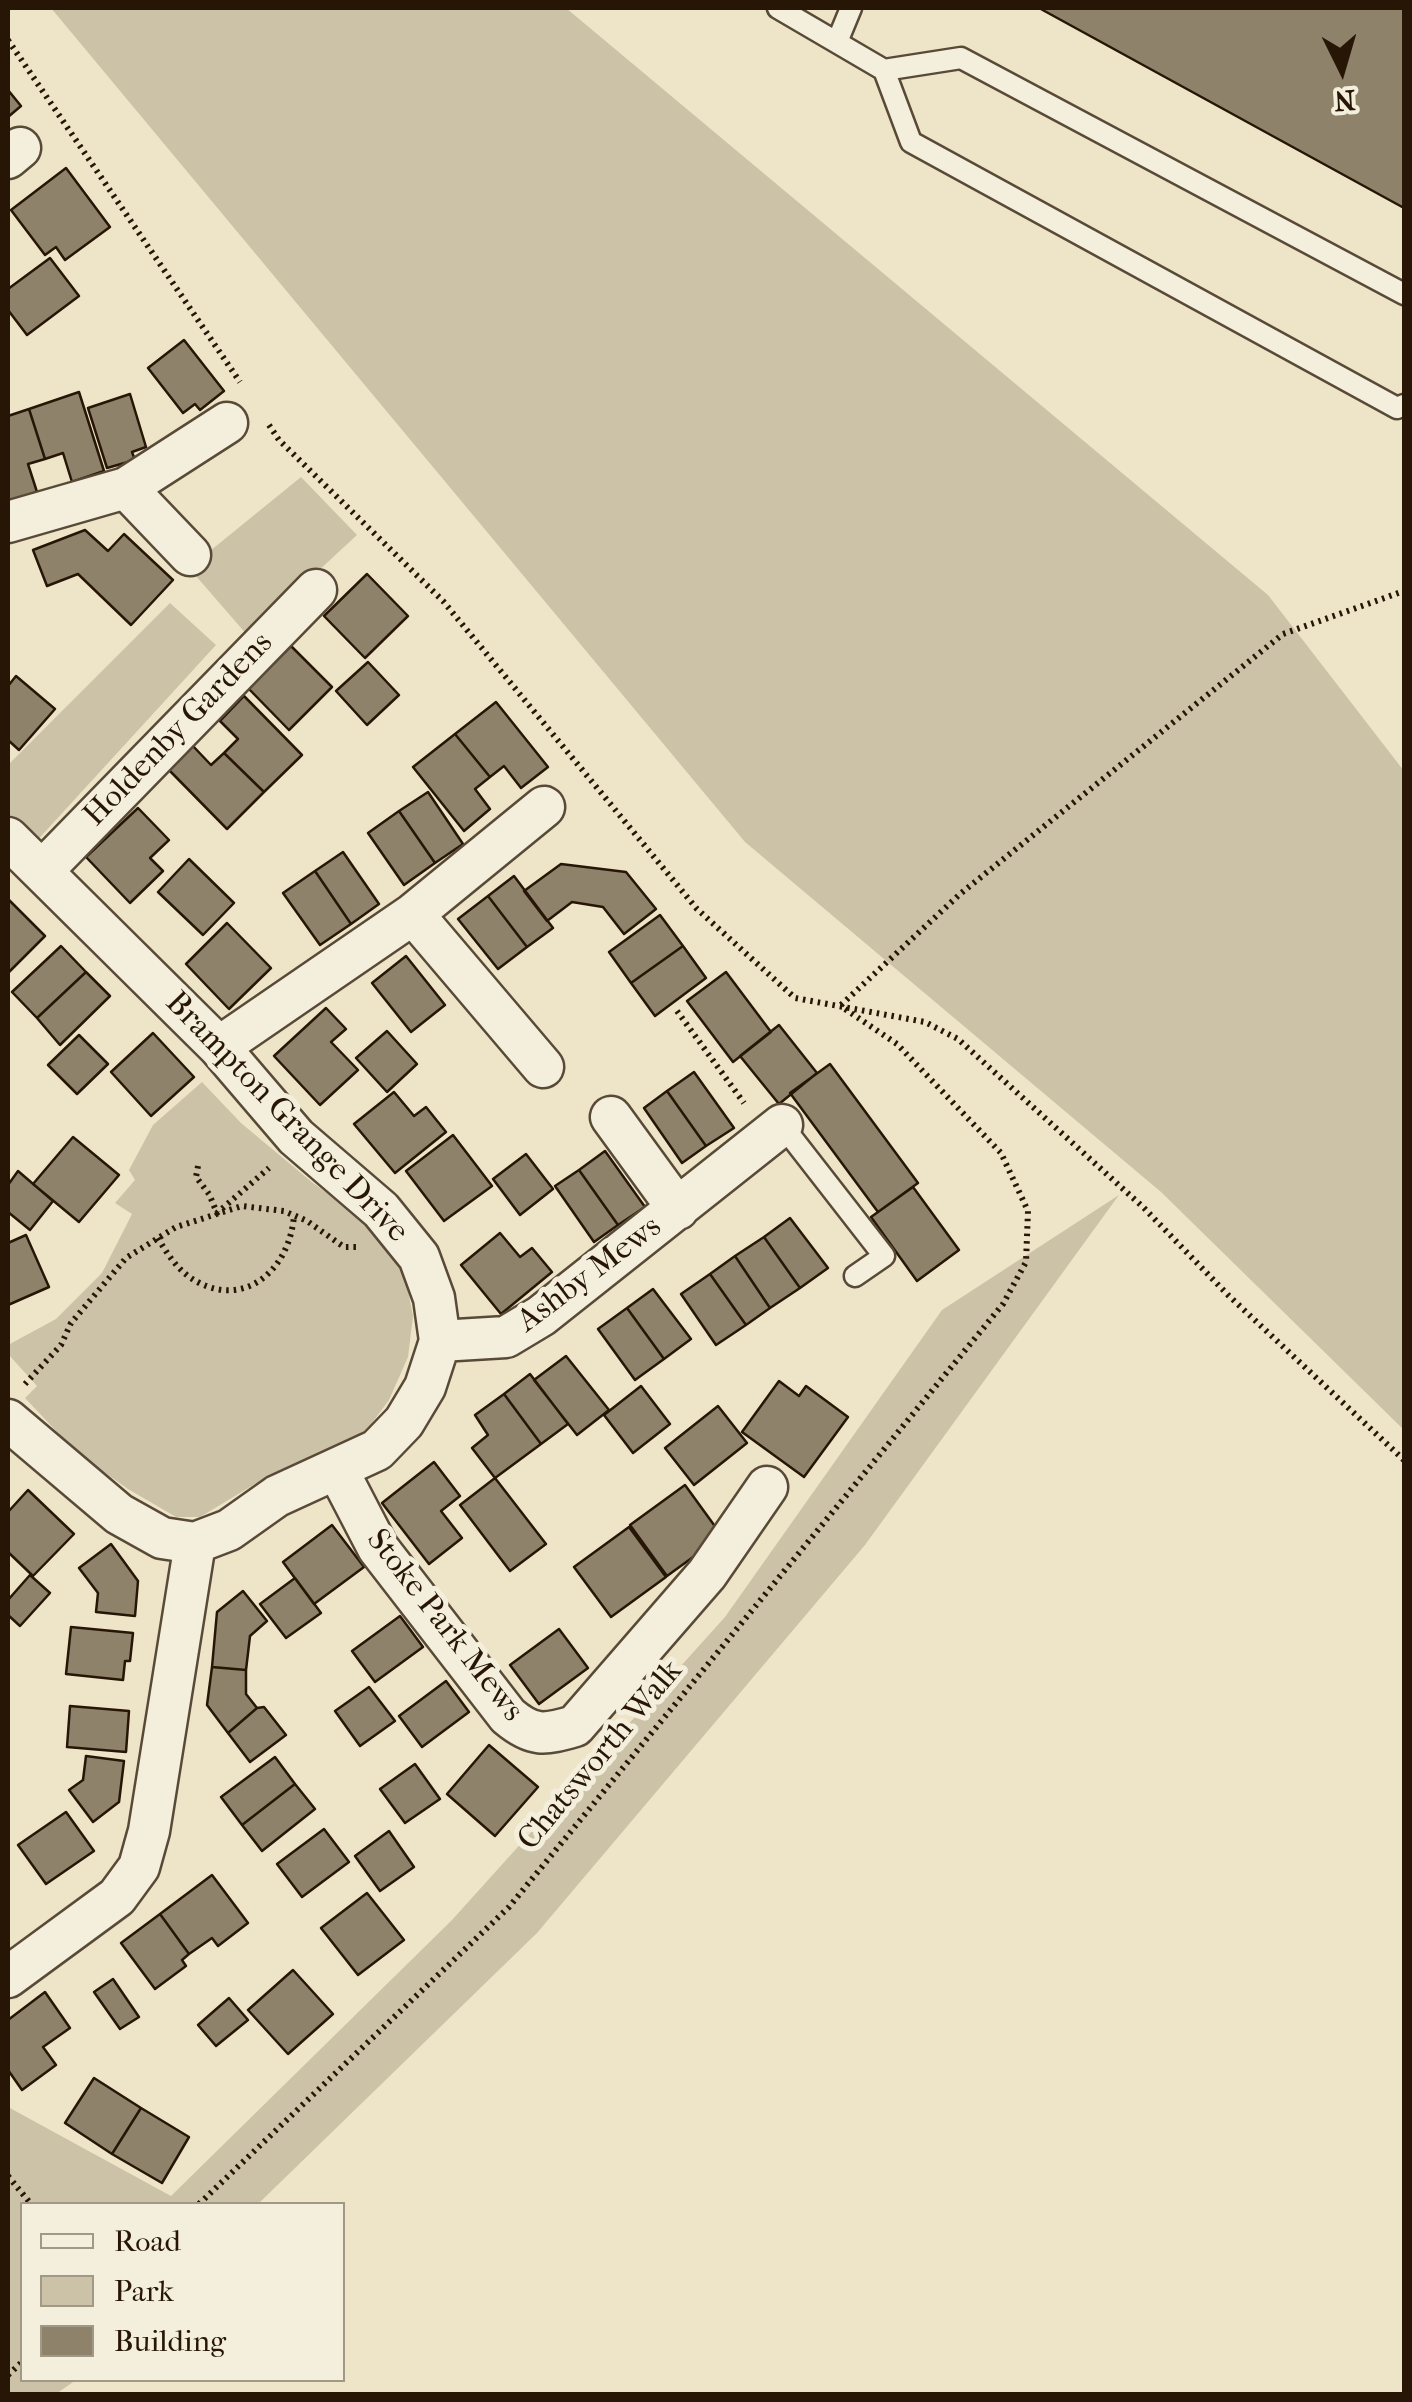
<!DOCTYPE html>
<style>
body{margin:0}
#map{position:relative;width:1412px;height:2402px;overflow:hidden;background:#eee5c9;font-family:"IM FELL French Canon",serif}
canvas{display:block}
.frame{position:absolute;inset:0;border:10px solid #271606;pointer-events:none}
.legend{position:absolute;left:20px;top:2202px;width:325px;height:180px;box-sizing:border-box;background:#f4eedc;border:2px solid #a29886;margin:0;padding:12px 18px;list-style:none;font-size:30px;color:#271606}
.legend li{display:flex;align-items:center;gap:20px;height:50px}
.legend b{width:50px;border:2px solid #a29886}
.north{position:absolute;left:1292px;top:20px;width:100px;height:100px;-webkit-text-stroke:8px #f4eedc;paint-order:stroke;rotate:175deg;font-size:28px;font-weight:700;line-height:40px;text-align:center;color:#271606}
.north::after{content:'';display:block;margin:auto;width:35px;height:45px;background:#271606;clip-path:polygon(50% 0,100% 100%,50% 72%,0 100%)}
</style>
<div id="map">
<canvas width="1412" height="2402"></canvas>
<div class="frame"></div>
<ul class="legend">
<li><b style="height:12px;background:#f4eedc"></b>Road</li>
<li><b style="height:28px;background:#ccc2a8"></b>Park</li>
<li><b style="height:28px;background:#8e826b"></b>Building</li>
</ul>
<div class="north">N</div>
</div>
<script>
const c = document.querySelector('canvas').getContext('2d');
c.lineJoin = 'round';
function fill(path, color) {
  c.fillStyle = color;
  c.fill(path, 'evenodd');
}
function stroke(path, color, width, dash) {
  c.strokeStyle = color;
  c.lineWidth = width;
  c.lineCap = dash ? 'butt' : 'round';
  c.setLineDash(dash || []);
  c.stroke(path);
}
function write(font, color, halo, rows, align = 'center') {
  c.font = font + ' "IM FELL French Canon",serif';
  c.lineWidth = 10;
  c.setLineDash([]);
  c.textBaseline = 'middle';
  c.strokeStyle = halo;
  c.fillStyle = color;
  for (const [text, x, y, turn = 0] of rows) {
    c.save();
    c.translate(x, y);
    c.rotate((+turn || 0) * Math.PI / 180);
    c.textAlign = isNaN(turn) ? turn : align;
    if (halo) c.strokeText(text, 0, 0);
    c.fillText(text, 0, 0);
    c.restore();
  }
}
const green = new Path2D(`
 M51,8H566L1268,595L1404,771V1430L1161,1192L745,842Z
 M301,477L357,535L248,636L189,568Z
 M170,603L216,645L33,845L8,816V765Z
 M202,1082L241,1123L313,1183L363,1218L404,1271L413,1316L408,1357L389,1400L366,1431L260,1481L200,1517H176L128,1489L77,1453L25,1398L37,1386L8,1354V1345L56,1319L102,1273L132,1214L115,1203L135,1180L129,1170L153,1125Z
 M1119,1195L865,1545L537,1933L258,2204H22V2380H76L56,2394H8V2107L171,2196L452,1920L725,1617L942,1310Z`);
const building = new Path2D(`
 M1039,8H1404V208Z
 M8,90L21,106L8,117Z
 M66,168L110,227L65,260L56,247L45,255L11,210Z
 M50,258L79,296L27,335L8,310V289Z
 M184,340L224,391L200,410L195,404L183,413L148,368Z
 M79,392L104,471L72,482L63,453L45,459L29,409Z
 M130,394L146,447L132,452L135,460L107,468L88,408Z
 M29,409L45,459L28,464L37,492L8,502V416Z
 M85,530L108,551L124,534L173,580L131,625L78,574L47,586L33,550Z
 M367,574L408,616L365,658L324,616Z
 M291,646L332,687L289,730L248,688Z
 M368,662L399,695L367,725L336,691Z
 M16,676L55,709L19,750L8,740V686Z
 M244,696L302,755L264,792L224,753L238,739L220,721Z
 M496,702L548,767L521,788L504,766L490,777L455,734Z
 M455,734L490,777L475,789L490,809L464,831L413,767Z
 M192,745L211,765L224,753L264,792L227,829L168,769Z
 M428,792L463,844L435,863L399,811Z
 M138,808L169,840L150,858L163,871L130,903L86,857Z
 M399,811L435,863L404,885L368,833Z
 M343,852L379,904L351,924L315,871Z
 M189,859L234,903L203,935L158,892Z
 M561,864L626,872L656,909L624,934L603,907L572,902L547,921L524,891Z
 M315,871L351,924L320,945L283,893Z
 M514,876L553,928L527,947L488,896Z
 M488,896L527,947L498,969L458,919Z
 M9,900L45,936L8,973V902Z
 M660,915L683,946L631,983L609,952Z
 M227,923L271,968L229,1009L186,964Z
 M61,946L86,972L37,1018L12,992Z
 M683,946L706,978L655,1016L631,983Z
 M406,956L445,1005L411,1032L372,983Z
 M86,972L110,996L60,1045L37,1018Z
 M726,972L771,1032L733,1062L687,1001Z
 M326,1008L346,1029L331,1042L358,1070L320,1105L274,1056Z
 M779,1025L817,1073L779,1104L740,1056Z
 M387,1031L417,1064L387,1092L356,1058Z
 M153,1033L194,1077L151,1116L111,1072Z
 M79,1035L108,1064L77,1094L48,1065Z
 M830,1064L918,1183L878,1212L790,1093Z
 M694,1072L734,1128L706,1146L667,1091Z
 M667,1091L706,1146L682,1163L644,1108Z
 M394,1092L414,1116L426,1107L446,1132L395,1173L354,1124Z
 M453,1135L492,1186L444,1221L406,1171Z
 M73,1137L119,1175L79,1222L33,1184Z
 M605,1151L645,1207L618,1225L579,1170Z
 M526,1154L553,1189L520,1215L493,1179Z
 M579,1170L618,1225L594,1242L555,1186Z
 M18,1171L53,1201L30,1230L8,1212V1185Z
 M913,1187L959,1250L917,1281L871,1217Z
 M790,1218L828,1268L800,1288L764,1237Z
 M500,1233L520,1257L532,1248L552,1272L501,1314L461,1265Z
 M26,1235L49,1287L8,1305V1243Z
 M764,1237L800,1288L770,1308L735,1256Z
 M735,1256L770,1308L746,1325L710,1274Z
 M710,1274L746,1325L716,1345L681,1294Z
 M653,1289L691,1339L664,1359L627,1308Z
 M627,1308L664,1359L635,1380L598,1329Z
 M566,1356L609,1410L577,1435L534,1380Z
 M530,1374L568,1424L541,1444L504,1394Z
 M779,1381L799,1396L806,1386L848,1417L804,1477L742,1432Z
 M641,1386L670,1424L633,1453L604,1415Z
 M504,1394L541,1444L495,1478L472,1448L488,1435L475,1415Z
 M718,1406L747,1443L694,1485L665,1448Z
 M434,1462L460,1496L441,1511L462,1538L429,1564L382,1503Z
 M495,1478L546,1544L510,1571L460,1505Z
 M685,1485L722,1536L667,1576L630,1525Z
 M28,1490L74,1534L33,1576L8,1552V1512Z
 M332,1525L364,1567L314,1604L283,1562Z
 M629,1527L666,1577L611,1617L574,1567Z
 M111,1544L138,1581L135,1616L96,1612L98,1593L79,1568Z
 M30,1575L50,1593L20,1626L8,1615V1600Z
 M295,1578L321,1613L286,1638L260,1604Z
 M243,1591L267,1621L250,1636L246,1670L212,1667L217,1612Z
 M400,1616L423,1647L375,1682L352,1651Z
 M71,1627L133,1633L130,1661H125L123,1680L66,1674Z
 M559,1629L588,1668L539,1704L510,1665Z
 M212,1667L246,1670V1694L257,1708L228,1733L207,1705Z
 M446,1681L469,1712L422,1747L399,1716Z
 M369,1687L395,1721L360,1746L335,1711Z
 M70,1706L129,1711L126,1752L67,1747Z
 M264,1707L286,1735L250,1762L228,1733L257,1708Z
 M489,1745L538,1787L495,1836L447,1794Z
 M86,1756L124,1761L119,1802L93,1822L69,1790L83,1780Z
 M275,1757L295,1784L242,1825L221,1797Z
 M415,1764L440,1799L405,1823L380,1789Z
 M295,1784L315,1809L262,1851L242,1825Z
 M66,1812L94,1851L46,1884L18,1845Z
 M324,1829L349,1862L302,1897L277,1864Z
 M389,1831L414,1867L380,1891L355,1856Z
 M212,1875L248,1923L218,1946L212,1938L189,1954L160,1914Z
 M367,1893L404,1940L358,1975L321,1928Z
 M160,1914L189,1954L182,1960L186,1966L155,1989L121,1943Z
 M293,1970L333,2014L288,2054L248,2010Z
 M113,1979L139,2017L120,2029L94,1992Z
 M45,1992L70,2028L43,2047L56,2065L22,2090L8,2070V2020Z
 M229,1998L248,2020L216,2046L198,2025Z
 M94,2078L141,2108L112,2154L65,2123Z
 M141,2108L189,2137L162,2183L112,2154Z`);
const path = new Path2D(`
 M8,40L240,382
 M269,425L279,440L443,601L697,909L795,998L925,1022L958,1039L1143,1207L1228,1295L1404,1460
 M841,1005L960,894L1283,634L1404,591
 M677,1011L744,1103
 M198,1166L196,1177L209,1194L217,1213L269,1168
 M158,1238C166,1252 175,1266 188,1276C240,1313 289,1273 294,1216
 M25,1384L61,1345L71,1323L126,1258L176,1227L242,1206L284,1211L307,1221L344,1247H358
 M8,2176L31,2204
 M199,2204L509,1907L1003,1304L1026,1262L1028,1211L1001,1153L897,1044L845,1009
 M8,2375L22,2362`);
const service = new Path2D(`
 M778,8L884,70L961,58L1404,294
 M837,42L851,8
 M884,70L911,142L1397,408L1404,405
 M782,1125L884,1256L855,1276`);
const minor = new Path2D(`
 M8,158L20,148
 M126,488L190,555
 M8,522L126,488L227,423
 M8,838L219,1047L296,1137L381,1210L419,1257L434,1298L440,1341L425,1387L404,1422L377,1450L277,1496L229,1530L195,1543L149,1831L139,1867L117,1897L8,1977
 M43,870L316,590
 M413,914L543,1067
 M219,1047L413,914L544,807
 M611,1117L678,1209
 M440,1341L506,1337L541,1316L782,1125
 M8,1420L119,1514L162,1538L195,1543
 M337,1469L378,1548L508,1716C533,1737 544,1735 575,1726L707,1574L767,1487`);
const streetNames = [
 ["Holdenby Gardens",179,730,-46],
 ["Brampton Grange Drive",286,1118,46],
 ["Ashby Mews",590,1275,-37],
 ["Stoke Park Mews",444,1626,52],
 ["Chatsworth Walk",601,1756,-50]
];
fill(green, '#ccc2a8');
fill(building, '#8e826b');
stroke(building, '#271606', 2.5);
stroke(service, '#594a37', 25);
stroke(minor, '#594a37', 45);
stroke(path, '#271606', 6, [2.5, 5]);
stroke(service, '#f4eedc', 20);
stroke(minor, '#f4eedc', 40);
write('32px', '#271606', '#f4eedc', streetNames);
</script>
